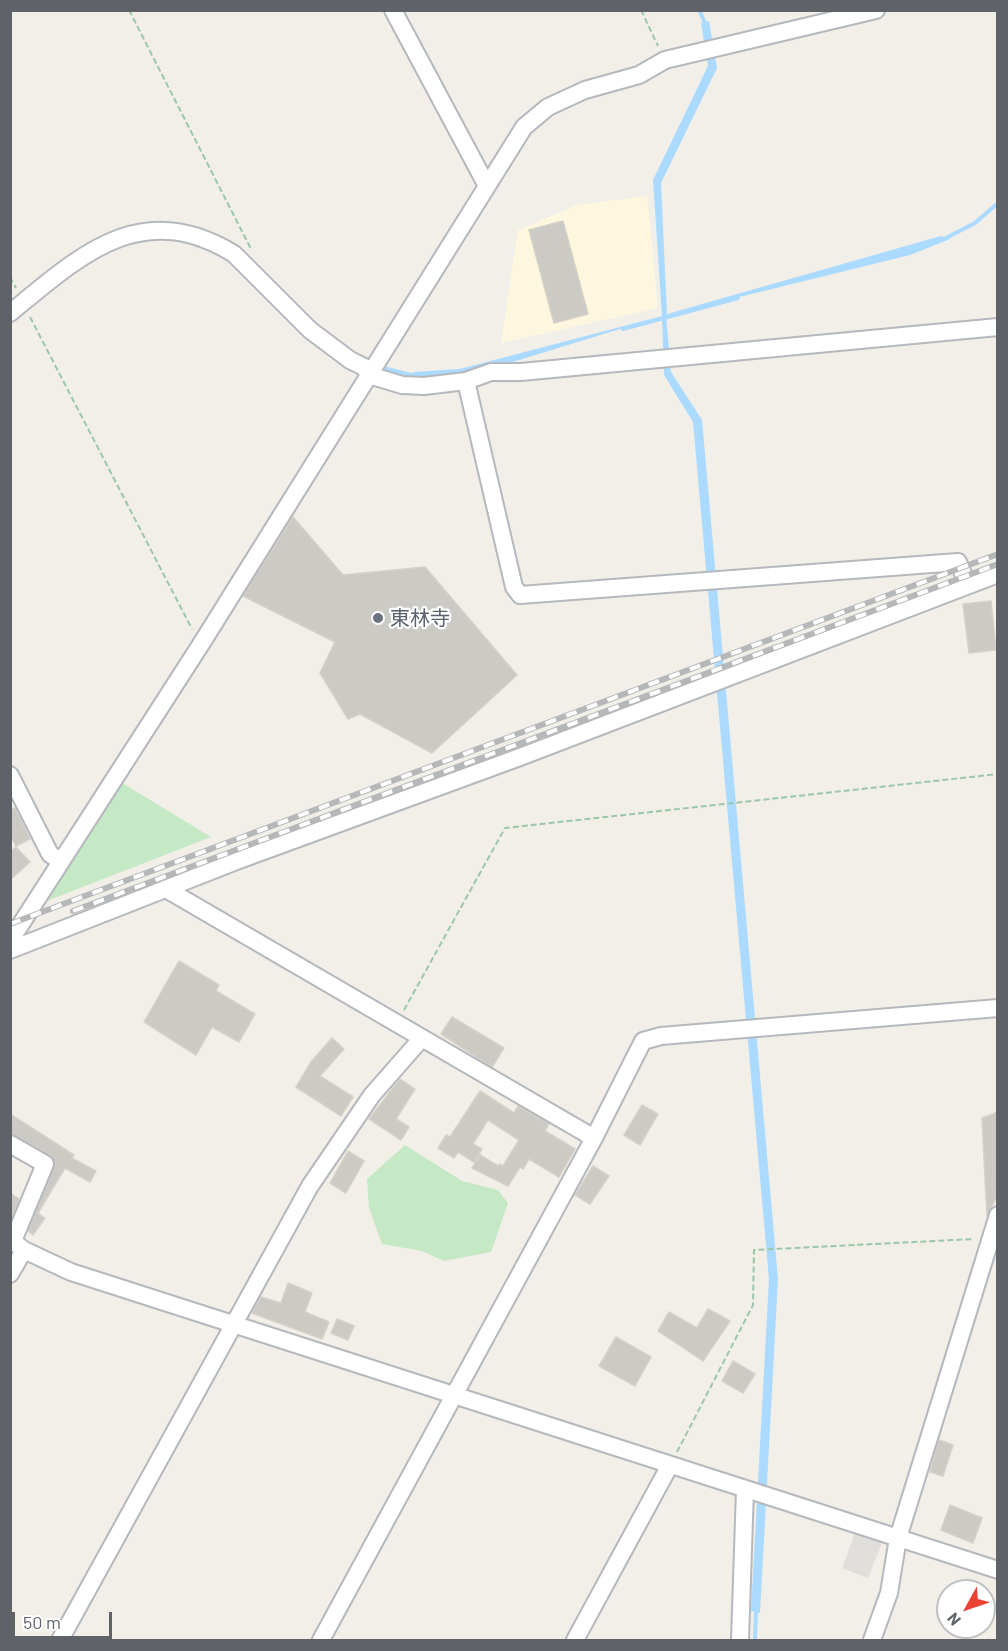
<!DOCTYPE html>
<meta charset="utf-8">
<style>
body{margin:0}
#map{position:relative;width:1008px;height:1651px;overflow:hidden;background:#f1efe8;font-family:Barlow,sans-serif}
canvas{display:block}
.frame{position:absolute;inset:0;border:12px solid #5f6368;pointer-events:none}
.north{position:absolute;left:936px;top:1579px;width:60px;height:60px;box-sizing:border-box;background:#fff;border:2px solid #bfc1c3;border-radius:50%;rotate:230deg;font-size:16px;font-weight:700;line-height:24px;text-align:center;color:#5f6368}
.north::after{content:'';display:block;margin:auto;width:21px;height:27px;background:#ea4335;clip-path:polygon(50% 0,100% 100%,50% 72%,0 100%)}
.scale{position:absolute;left:12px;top:1612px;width:100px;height:27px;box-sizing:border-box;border:3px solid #5f6368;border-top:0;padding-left:8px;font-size:18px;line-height:21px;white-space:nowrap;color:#5f6368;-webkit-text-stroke:4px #fff;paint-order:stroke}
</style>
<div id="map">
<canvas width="1008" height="1651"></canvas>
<div class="frame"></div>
<div class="north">N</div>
<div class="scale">50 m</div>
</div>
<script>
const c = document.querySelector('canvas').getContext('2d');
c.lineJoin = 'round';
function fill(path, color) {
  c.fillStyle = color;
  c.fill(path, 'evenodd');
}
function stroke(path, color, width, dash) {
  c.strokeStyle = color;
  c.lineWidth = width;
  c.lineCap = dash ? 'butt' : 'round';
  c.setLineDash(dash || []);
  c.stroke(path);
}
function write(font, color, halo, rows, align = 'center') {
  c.font = font + ' Barlow,"Noto Sans JP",sans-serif';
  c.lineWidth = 4.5;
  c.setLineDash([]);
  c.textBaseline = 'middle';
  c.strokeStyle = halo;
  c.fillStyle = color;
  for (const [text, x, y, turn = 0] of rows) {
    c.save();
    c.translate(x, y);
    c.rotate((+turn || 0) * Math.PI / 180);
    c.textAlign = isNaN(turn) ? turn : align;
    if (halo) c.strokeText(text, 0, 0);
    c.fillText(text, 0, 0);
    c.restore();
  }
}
const commercial = new Path2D(`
 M647,196L658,308L501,343L518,230L577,205Z`);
const industrial = new Path2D(`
 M857,1528L884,1538L868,1578L842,1568Z`);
const green = new Path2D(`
 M119,781L211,837L44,902Z
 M405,1145L462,1181L498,1190L508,1203L491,1252L444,1261L422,1251L382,1244L369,1208L367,1179Z`);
const water = new Path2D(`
 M709,21L717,68L661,183L667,314L941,236L950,239L910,255L666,315L671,372L702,420L778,1279L760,1613L751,1611L769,1279L693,422L664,375L662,316L461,378L412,380L413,372L460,369L662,316L653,180L708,66L701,23Z`);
const stream = new Path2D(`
 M699,10L706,25
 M944,239L975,223L998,203
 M623,329L738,298
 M379,367L415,376
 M755,1640L756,1608`);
const building = new Path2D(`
 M563,221L588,314L554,323L529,230Z
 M293,517L343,575L425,567L517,675L432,753L360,714L348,719L320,673L335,642L243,596Z
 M991,601L996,650L969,653L963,604Z
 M15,808L30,839L16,846L10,835V810Z
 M16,847L30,862L10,880V852Z
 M179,961L219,985L216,991L255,1014L239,1042L212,1027L196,1055L144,1022Z
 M452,1017L504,1048L492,1067L441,1034Z
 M332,1038L344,1049L320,1076L353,1097L341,1116L296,1087L311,1062Z
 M400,1079L415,1089L396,1119L409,1127L401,1140L369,1119Z
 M480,1091L514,1113L518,1106L549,1124L545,1131L575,1149L559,1177L529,1159L523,1169L520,1167L508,1186L472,1168L480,1155L498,1166L500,1164L503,1166L519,1140L488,1120L473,1144L482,1149L474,1162L458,1152L454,1158L438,1148L446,1135L450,1137Z
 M642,1105L658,1114L640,1145L624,1135Z
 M998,1112V1194L987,1216L982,1118Z
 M10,1114L74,1155L72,1158L96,1171L90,1182L65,1168L38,1213L45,1218L33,1235L28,1231L55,1163L50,1155L10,1134Z
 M348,1151L364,1161L346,1193L330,1183Z
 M593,1166L609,1176L590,1204L575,1195Z
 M10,1193L19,1199L12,1217L10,1216Z
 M288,1283L312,1293L305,1312L329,1322L322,1339L252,1313L261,1297L281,1303Z
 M708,1309L730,1321L703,1361L658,1331L669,1312L697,1328Z
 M337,1319L354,1326L348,1340L331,1333Z
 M616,1337L651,1357L635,1386L599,1366Z
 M733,1361L755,1374L743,1393L722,1381Z
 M939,1440L953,1445L943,1476L930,1472Z
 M950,1505L982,1518L973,1543L941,1530Z`);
const path = new Path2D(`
 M129,10L251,249
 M641,10L658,46
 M10,277L16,288
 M30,317L192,629
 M404,1010L505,828L998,774
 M677,1452L753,1305L754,1250L974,1239`);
const minor = new Path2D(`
 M393,10L487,186
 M10,313C81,255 141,197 234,254L310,330L350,360L364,367L369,375L402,385L424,386L466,381L491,372H521L998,327
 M466,381L514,587L520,595L958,562L968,585
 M10,775L50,854L60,861
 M166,889L594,1138
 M10,941L203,641L524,127L548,107L585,90L639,75L665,60L876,10
 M10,950L239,860L520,757L998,574
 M10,1144L45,1164L13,1241
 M10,1239L24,1250L71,1272L998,1570
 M10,1274L24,1250
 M60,1640L310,1186L372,1095L422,1038
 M321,1640L594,1138L643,1041L661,1036L998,1008
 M575,1640L670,1465
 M740,1640L745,1489
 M872,1640L889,1593L898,1538L998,1215`);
const rail = new Path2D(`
 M73,911L998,564
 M10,924L998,554`);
const markers = [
 [378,618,6,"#6b7280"]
];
const worshipNames = [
 ["東林寺",390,618]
];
fill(commercial, '#fef7e0');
fill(industrial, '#e0deda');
fill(green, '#c5e8c5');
fill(water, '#aadaff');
stroke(stream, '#aadaff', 4);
fill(building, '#cccac5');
stroke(building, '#d6d1c6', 1.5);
stroke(minor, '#b5b8bc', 20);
stroke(path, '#9cc7a9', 2, [6, 3]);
stroke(minor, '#fff', 16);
stroke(rail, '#b6b7b8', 6);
stroke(rail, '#fff', 4, [11]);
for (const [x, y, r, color] of markers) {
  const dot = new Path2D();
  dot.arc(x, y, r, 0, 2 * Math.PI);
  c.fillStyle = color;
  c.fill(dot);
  stroke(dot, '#fff', 2);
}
write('20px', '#5b616d', '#fff', worshipNames, 'left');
</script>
